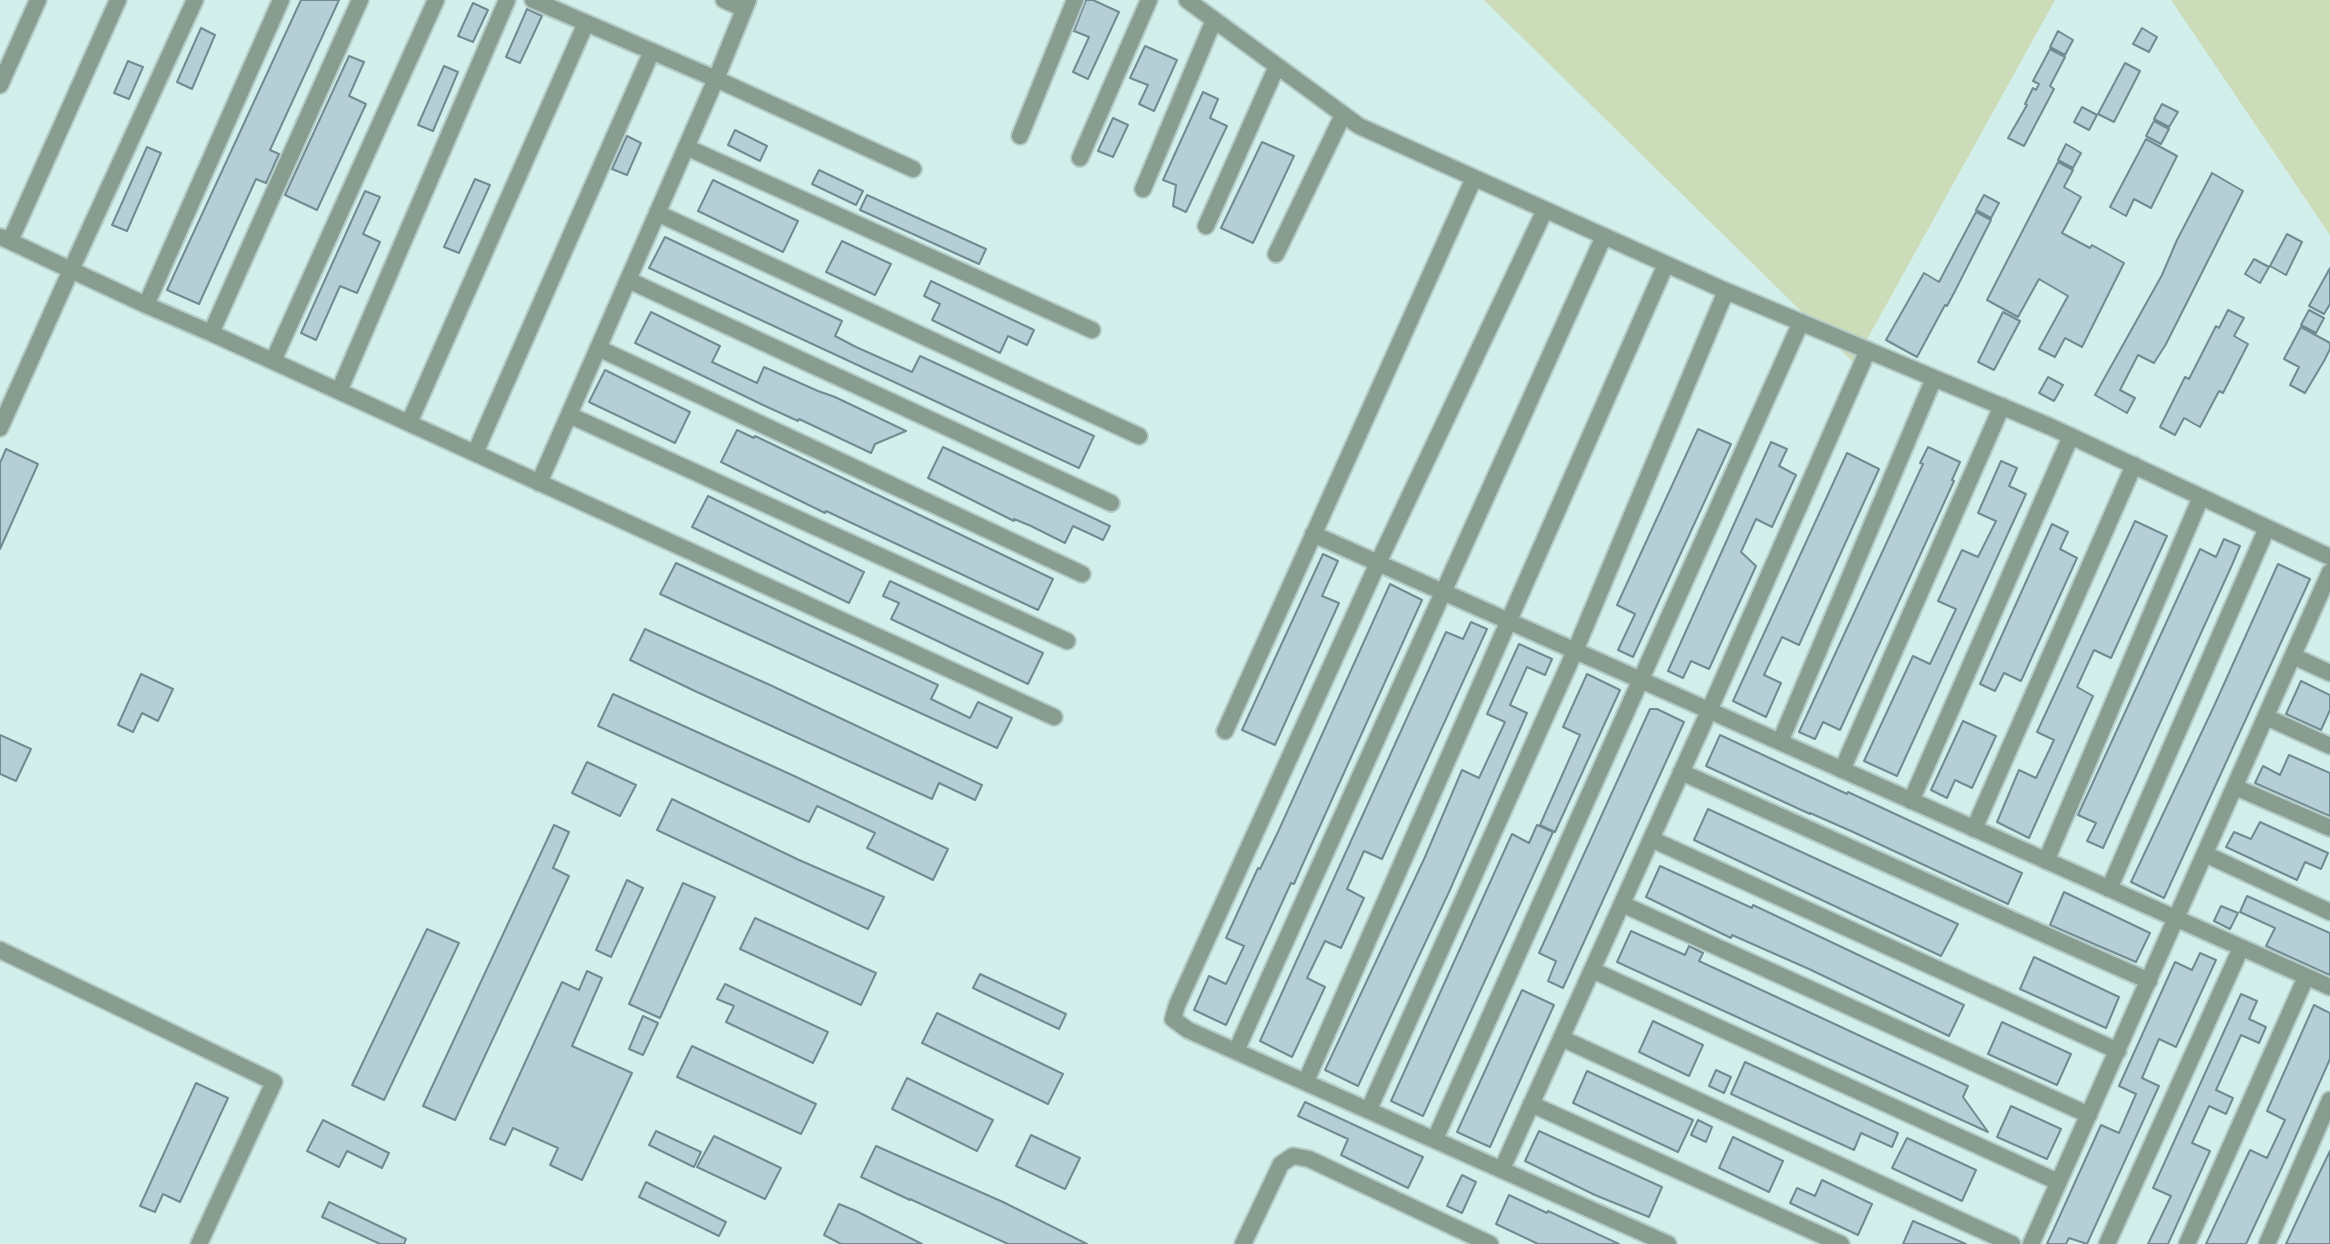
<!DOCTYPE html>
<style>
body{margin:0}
canvas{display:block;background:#d3efeb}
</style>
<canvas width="2330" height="1244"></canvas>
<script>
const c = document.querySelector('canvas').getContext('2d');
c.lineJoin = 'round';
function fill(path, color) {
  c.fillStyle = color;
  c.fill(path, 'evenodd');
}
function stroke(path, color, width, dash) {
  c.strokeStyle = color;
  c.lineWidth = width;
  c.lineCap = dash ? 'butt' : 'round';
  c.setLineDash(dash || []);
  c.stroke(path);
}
const green = new Path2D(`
 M1484,0H2055L1854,363Z
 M2171,0H2330V235Z`);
const building = new Path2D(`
 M301,0H339L270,150L279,154L266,183L256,179L199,304L167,290Z
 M1086,0H1093L1119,12L1088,79L1073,72L1089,37L1074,31Z
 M473,3L488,10L473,42L458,36Z
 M527,9L542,16L520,63L506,57Z
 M201,28L215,35L192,89L177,82Z
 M2142,28L2157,37L2149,52L2133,44Z
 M2058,31L2073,40L2065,55L2050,47Z
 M1145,46L1177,60L1154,111L1139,104L1148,85L1130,78Z
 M2050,49L2065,57L2050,86L2054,89L2024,146L2008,138L2027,105L2025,104L2033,88L2036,90L2039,84L2033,81Z
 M349,56L364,62L349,96L366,104L317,210L285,195Z
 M128,61L143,67L129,99L114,93Z
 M2125,63L2140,71L2114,122L2098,114Z
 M444,66L458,72L433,131L418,125Z
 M1203,92L1218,99L1210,118L1227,126L1186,212L1173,206L1176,185L1163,180Z
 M2162,104L2178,112L2169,127L2154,119Z
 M2082,107L2097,115L2089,130L2074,122Z
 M1113,118L1128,125L1113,157L1098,151Z
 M2154,121L2169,129L2161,144L2146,136Z
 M735,130L767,146L760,161L728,145Z
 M627,136L641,143L627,175L612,169Z
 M2146,139L2177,156L2151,208L2134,199L2126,216L2110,207Z
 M1262,142L1294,156L1253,243L1221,228Z
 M2066,144L2081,153L2073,168L2058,160Z
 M147,147L161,153L127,231L112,225Z
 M2058,162L2073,170L2064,187L2081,197L2062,233L2090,248L2092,245L2124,263L2082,347L2065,338L2055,357L2039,349L2068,296L2039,279L2018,317L1987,300Z
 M819,170L863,191L856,205L812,184Z
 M2212,173L2243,191L2166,344L2154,363L2138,355L2120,390L2135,398L2127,413L2095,395L2162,275L2177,240Z
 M475,179L490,185L459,253L444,247Z
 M713,180L798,221L783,252L698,211Z
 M365,191L380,197L363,234L380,242L357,293L340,286L316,340L301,333Z
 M867,195L986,249L979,264L860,210Z
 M1984,195L1999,203L1991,218L1976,210Z
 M1976,212L1991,220L1955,291L1947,306L1945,305L1917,357L1886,340L1924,273L1939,282Z
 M2287,234L2302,242L2286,275L2270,266Z
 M665,237L842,321L835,336L856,347L912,372L920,356L1094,436L1079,468L649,268Z
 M842,241L891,264L875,295L826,272Z
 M2254,259L2269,267L2260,283L2245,274Z
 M2330,268V304L2324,314L2309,306Z
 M931,281L1034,330L1027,345L1008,336L1000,353L932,320L940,304L924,296Z
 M2228,310L2244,318L2234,336L2248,344L2223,393L2219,391L2200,427L2184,418L2175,435L2160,427L2185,377L2189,379L2216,326L2219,328Z
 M2309,310L2324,318L2316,333L2301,325Z
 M651,312L720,346L712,362L757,383L764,367L818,391L835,397L906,431L875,444L871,453L799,419L798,421L763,405L635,343Z
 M2003,312L2020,321L1994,370L1978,362Z
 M2301,327L2330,343V349L2324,361L2305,393L2290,385L2299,367L2284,359Z
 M605,370L690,412L675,443L589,402Z
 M2048,377L2063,385L2054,401L2039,393Z
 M1698,429L1731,444L1633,657L1618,650L1635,614L1617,605Z
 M737,430L754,438L755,436L1053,579L1038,610L826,511L825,513L721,462Z
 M1771,442L1787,449L1779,466L1796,475L1772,527L1756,519L1741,552L1756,566L1709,669L1691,661L1683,678L1668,671Z
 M943,447L1110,526L1103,540L1073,526L1065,543L1031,526L1014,519V521L928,478Z
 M1928,447L1960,462L1952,480L1954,481L1840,730L1823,722L1815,739L1799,732L1923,464L1920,463Z
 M6,449L38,464L0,549V463Z
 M1847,453L1879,469L1799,645L1782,637L1764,675L1781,683L1766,717L1733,701Z
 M2001,461L2017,468L2009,486L2026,494L1897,776L1864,761L1913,656L1930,664L1956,609L1938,601L1962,550L1978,557L1996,521L1978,513Z
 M708,496L864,572L849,603L692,527Z
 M2135,521L2167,536L2111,658L2094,650L2077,687L2093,696L2029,838L1997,822L2019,770L2036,778L2054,740L2037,732Z
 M2052,524L2068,532L2060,549L2077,558L2021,681L2004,673L1995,691L1980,684Z
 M2224,539L2240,546L2232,565L2103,848L2087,841L2096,823L2078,815L2200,549L2216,557Z
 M1323,554L1338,561L1322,596L1339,603L1275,745L1242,730Z
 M676,563L938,685L931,699L970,718L978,702L1012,718L997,748L660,594Z
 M2278,564L2310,579L2164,898L2131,882L2215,704Z
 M890,581L1043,653L1028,684L891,619L899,603L883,596Z
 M1390,584L1422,600L1301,868L1294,884L1291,883L1226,1025L1194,1010L1209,976L1226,984L1244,946L1226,938L1258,868L1260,869L1278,832Z
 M1471,622L1487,629L1382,859L1364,851L1347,889L1364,898L1341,948L1325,941L1307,978L1325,987L1292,1057L1260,1041L1446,632L1463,639Z
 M645,629L770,685L982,785L975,800L939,783L932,799L697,692L630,660Z
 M1519,644L1552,659L1545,675L1527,667L1510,705L1527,713L1449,892L1358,1086L1325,1070L1425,857L1462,770L1479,778L1505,722L1487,714Z
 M141,674L173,689L158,721L142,713L133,732L118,725Z
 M1587,674L1620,690L1555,832L1540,825L1580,735L1563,727Z
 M2301,681L2330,695V710L2321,730L2286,714Z
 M613,694L792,775L948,849L933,880L867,848L875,833L817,806L809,822L598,726Z
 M1650,709H1657L1684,722L1563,988L1548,981L1556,961L1539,953Z
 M1963,721L1996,736L1972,788L1955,780L1947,798L1931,790Z
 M0,735L31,749L16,781L0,774Z
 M1720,735L1847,794L1848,792L1863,799L2022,873L2008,904L1851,831L1810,813V814L1706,766Z
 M2289,755L2330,773V816L2255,783L2263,766L2280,775Z
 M587,762L636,785L620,816L572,793Z
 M672,799L799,860L884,897L868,929L657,830Z
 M1708,809L1958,924L1941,956L1694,840Z
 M2260,822L2328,853L2321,869L2305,862L2297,880L2226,847L2234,832L2251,839Z
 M554,825L569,832L553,868L569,876L455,1120L423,1106Z
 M1537,825L1553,832L1423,1116L1391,1101L1512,834L1529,843Z
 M1660,866L1752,908L1753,905L1964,1005L1949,1036L1809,969L1732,935L1731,938L1646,897Z
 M627,880L643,888L611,957L596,950Z
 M683,883L715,897L660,1018L629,1004Z
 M2064,892L2150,933L2136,962L2050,925Z
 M2247,896L2330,933V975L2266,946L2275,928L2240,912Z
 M2221,906L2238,913L2230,929L2214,921Z
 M755,918L876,973L861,1005L740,949Z
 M427,929L459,943L384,1100L352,1085Z
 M1631,931L1685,955L1689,946L1703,953L1699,961L1968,1086L1963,1097L1988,1132L1617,962Z
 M2200,953L2216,960L2176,1047L2159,1039L2142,1078L2159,1086L2087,1244L2069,1238L2066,1244H2047L2101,1125L2119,1133L2136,1094L2119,1086L2175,962L2192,970Z
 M2034,957L2119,997L2106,1028L2020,989Z
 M587,971L602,978L572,1046L632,1073L582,1180L550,1165L558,1148L513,1128L505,1145L490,1139L562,982L579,990Z
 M980,974L1066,1014L1059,1029L973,988Z
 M725,984L828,1032L813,1063L726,1022L734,1006L717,999Z
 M1522,990L1554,1005L1490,1147L1457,1132Z
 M2241,994L2257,1001L2249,1019L2266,1027L2259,1043L2241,1035L2216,1090L2233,1098L2226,1114L2209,1106L2192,1143L2210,1151L2168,1244H2148L2171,1196L2153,1188Z
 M2314,1005L2330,1013V1059L2283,1165L2246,1244H2206L2250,1150L2267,1158L2285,1120L2267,1111Z
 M937,1013L1063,1074L1048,1104L922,1043Z
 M643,1016L658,1023L643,1055L629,1049Z
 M1653,1021L1703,1045L1689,1076L1639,1052Z
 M2002,1022L2071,1054L2057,1085L1988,1054Z
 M692,1046L816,1104L801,1134L677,1077Z
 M1745,1062L1898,1133L1892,1147L1861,1133L1854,1150L1731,1094Z
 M1716,1070L1731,1077L1724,1093L1709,1086Z
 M1587,1071L1693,1120L1678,1152L1573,1103Z
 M907,1078L993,1120L977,1151L892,1109Z
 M196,1083L228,1098L180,1202L163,1194L155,1212L140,1206Z
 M1305,1102L1423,1157L1408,1188L1341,1155L1348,1139L1298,1116Z
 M2011,1106L2061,1129L2047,1159L1997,1137Z
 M323,1120L389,1153L382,1168L347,1151L339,1167L307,1151Z
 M1698,1120L1712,1127L1706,1142L1691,1135Z
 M656,1131L701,1152L694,1167L649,1145Z
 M1539,1131L1662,1187L1649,1217L1595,1195L1525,1161Z
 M1031,1135L1080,1158L1065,1189L1016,1166Z
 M714,1136L781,1168L765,1199L697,1167Z
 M1733,1137L1783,1161L1769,1192L1719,1168Z
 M1907,1138L1976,1170L1962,1201L1892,1168Z
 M876,1146L1003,1202L1087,1244H1008L910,1199V1200L861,1177Z
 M2330,1151V1244H2286L2313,1186Z
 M1462,1175L1476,1182L1462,1213L1447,1206Z
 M1822,1180L1872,1204L1858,1235L1790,1203L1797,1188L1815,1196Z
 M646,1182L726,1222L719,1236L639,1197Z
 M1509,1195L1547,1213L1548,1211L1619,1244H1538L1496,1224Z
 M329,1202L406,1239L404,1244H380L322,1217Z
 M839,1204L856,1211L922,1244H841L824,1235Z
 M1913,1221L1966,1244H1903Z`);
const minor = new Path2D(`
 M195,0L71,270L146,305L281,0
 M533,0L716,79L539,483
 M724,0L744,9
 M748,0L716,79L913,169
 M1187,0L1359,126L1726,291L2051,427L2330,557
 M0,85L38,0
 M1020,136L1075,0
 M686,147L1092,330
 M1080,158L1149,0
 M1143,189L1214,20
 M1545,210L1378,563L1177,1005L1173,1019L1188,1030L1668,1244
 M657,213L1139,436
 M1206,226L1277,66
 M10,241L118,0
 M1276,254L1343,115
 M628,280L1111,503
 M146,305L211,333L360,0
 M211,333L1054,717
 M598,348L1082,574
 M273,361L436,0
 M339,391L507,0
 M569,415L1067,641
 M409,423L586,23
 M0,428L71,270L1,237
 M475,453L652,51
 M1313,534L2330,987
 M2293,656L2330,673
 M2266,717L2330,746
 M1225,731L1474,178
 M1780,742L1934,378
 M1842,770L2002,406
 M1681,772L2149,981
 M2235,787L2330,828
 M1911,801L2071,436
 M1974,829L2134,465
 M1651,839L2118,1051
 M2205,854L2330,912
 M2046,861L2201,497
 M2109,889L2267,528
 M1622,904L2089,1115
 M0,950L274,1082L199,1244
 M1592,970L2058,1182
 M1561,1038L2012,1244
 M1236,1051L1604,236
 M1306,1081L1666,264
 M1531,1104L1841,1244
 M1369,1109L1575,651L1726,291
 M1435,1139L1801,322
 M1502,1169L1709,711L1868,350
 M1243,1244L1281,1164L1293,1156L1309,1159L1490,1244
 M2031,1244L2330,572
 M2107,1244L2241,948
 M2187,1244L2306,977
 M2267,1244L2330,1100`);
fill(green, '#ccdcb8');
fill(building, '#b6cfd7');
stroke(building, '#728a91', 2);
stroke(minor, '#b3ccc8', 20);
stroke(minor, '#889d8f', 16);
</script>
